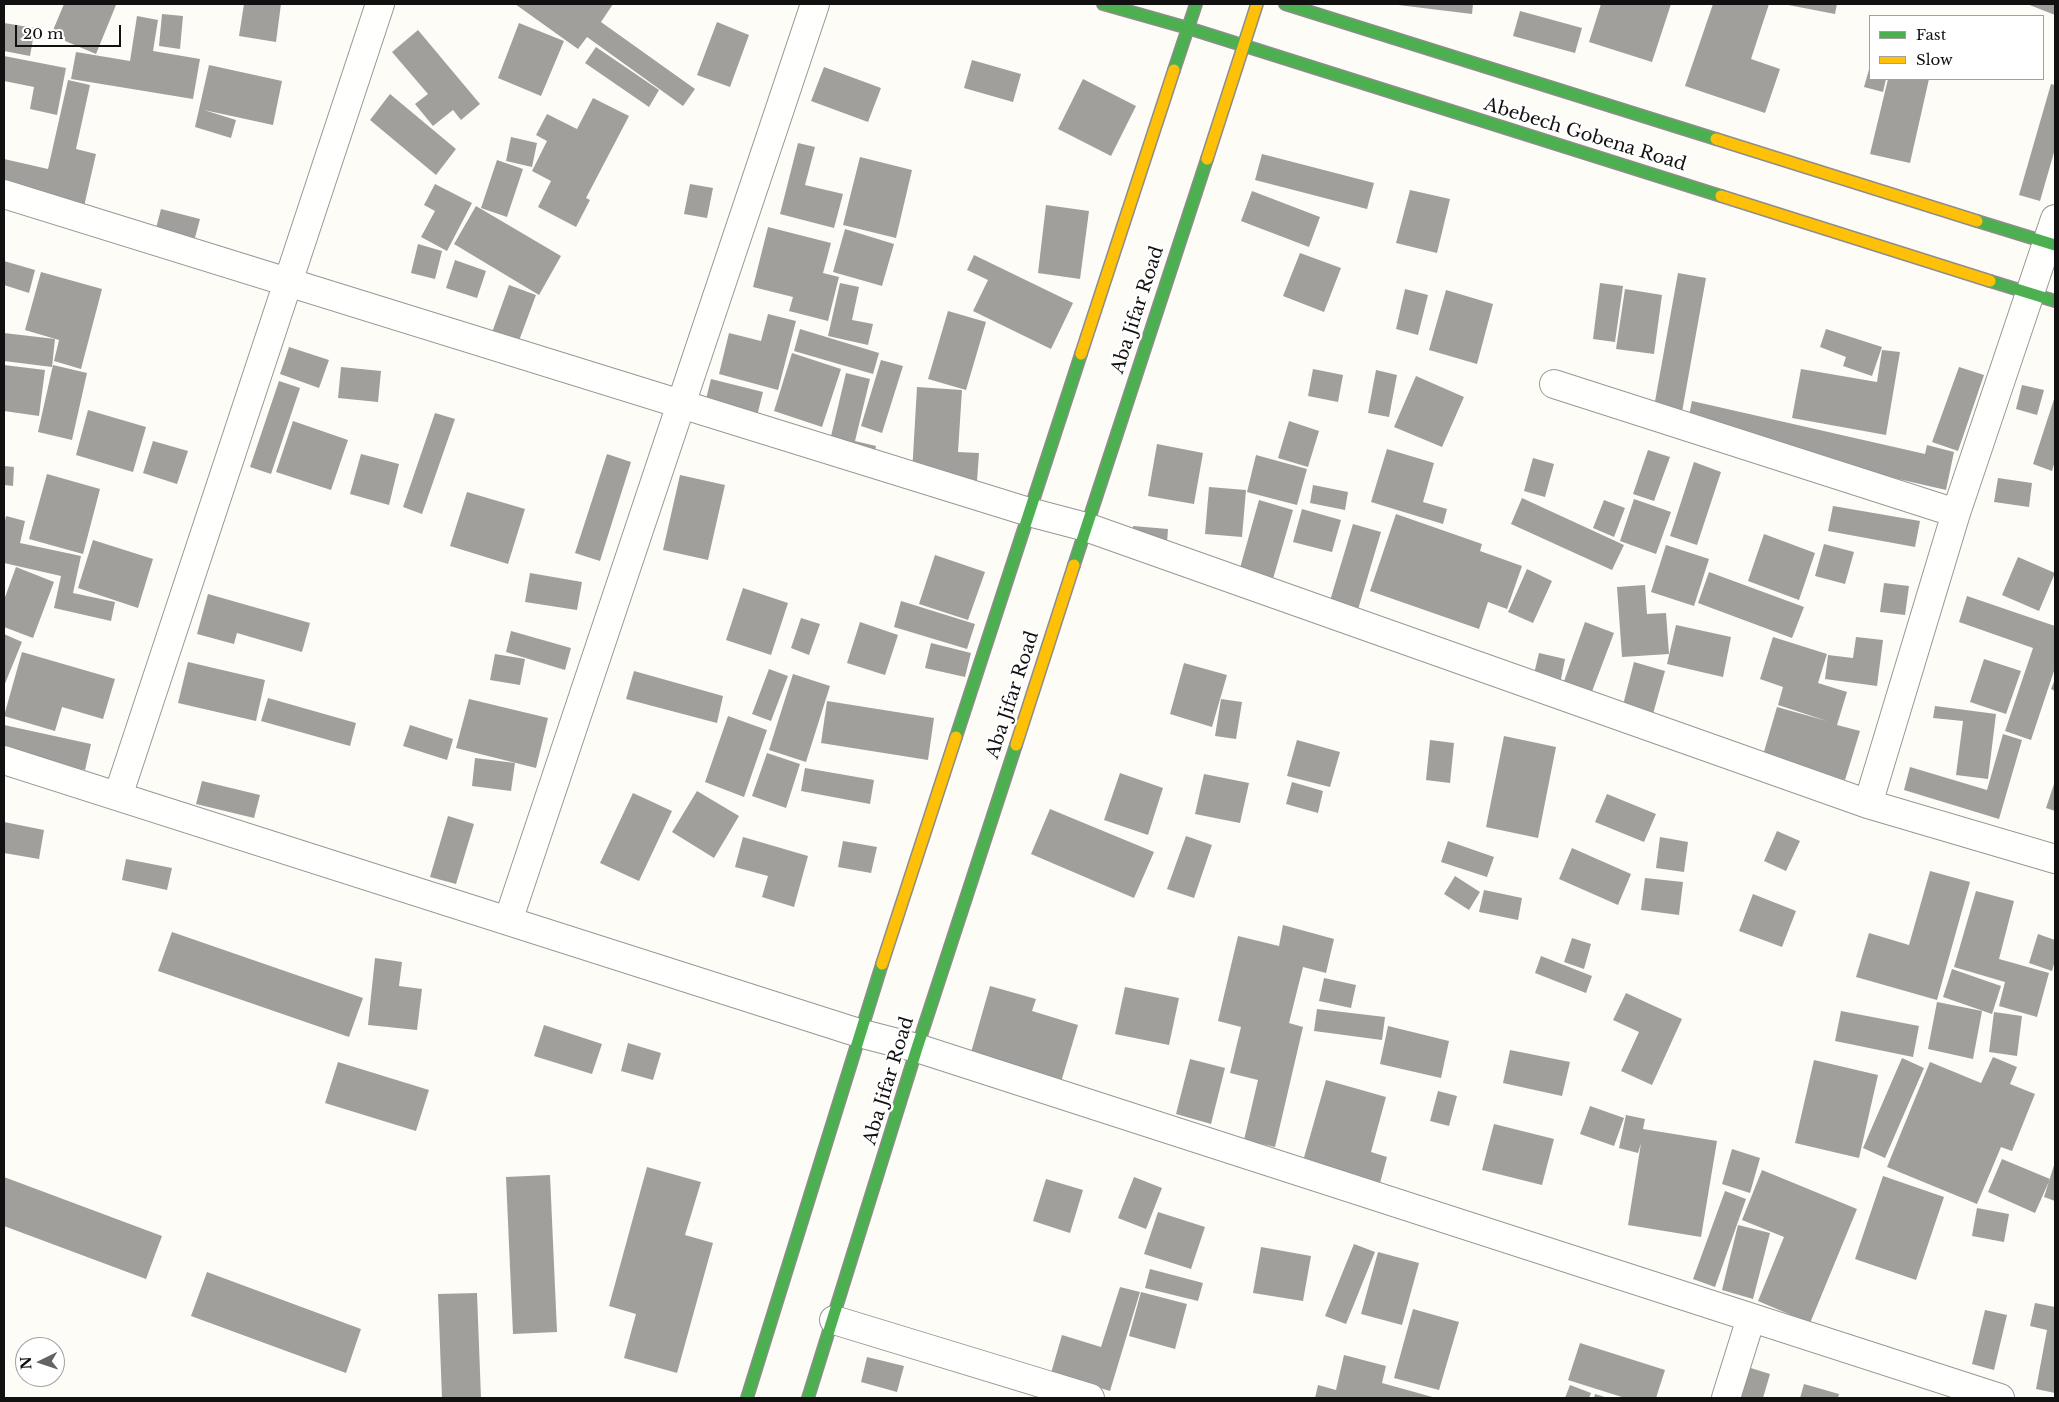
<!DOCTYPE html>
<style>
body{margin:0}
#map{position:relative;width:2059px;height:1402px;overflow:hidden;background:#fdfcf7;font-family:"Libre Baskerville",serif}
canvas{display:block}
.frame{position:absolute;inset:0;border:5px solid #111;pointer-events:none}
.legend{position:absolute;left:1869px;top:15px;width:175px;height:65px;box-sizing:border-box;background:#fff;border:1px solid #a0a0a0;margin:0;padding:6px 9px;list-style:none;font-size:15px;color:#111}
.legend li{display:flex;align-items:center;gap:10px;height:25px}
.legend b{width:25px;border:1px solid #a0a0a0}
.north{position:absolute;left:15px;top:1337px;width:50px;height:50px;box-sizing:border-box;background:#fff;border:1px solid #a0a0a0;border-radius:50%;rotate:266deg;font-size:14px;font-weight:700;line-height:20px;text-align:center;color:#111}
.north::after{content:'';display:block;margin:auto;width:18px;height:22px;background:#646362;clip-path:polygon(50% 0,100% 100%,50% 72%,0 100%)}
.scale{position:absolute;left:15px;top:25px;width:106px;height:22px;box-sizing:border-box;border:2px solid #111;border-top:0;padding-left:6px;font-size:15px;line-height:18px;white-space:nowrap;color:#111;-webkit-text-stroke:4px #fff;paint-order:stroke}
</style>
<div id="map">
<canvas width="2059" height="1402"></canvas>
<div class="frame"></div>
<ul class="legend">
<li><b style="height:6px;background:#4caf50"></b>Fast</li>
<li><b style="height:6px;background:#ffc107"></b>Slow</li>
</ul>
<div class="north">N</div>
<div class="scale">20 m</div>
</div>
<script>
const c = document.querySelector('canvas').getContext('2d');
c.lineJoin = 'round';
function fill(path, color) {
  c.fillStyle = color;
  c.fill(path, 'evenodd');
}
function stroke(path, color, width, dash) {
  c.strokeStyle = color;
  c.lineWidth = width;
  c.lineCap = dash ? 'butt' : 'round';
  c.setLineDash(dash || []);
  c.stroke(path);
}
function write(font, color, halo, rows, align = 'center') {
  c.font = font + ' "Libre Baskerville",serif';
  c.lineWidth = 5;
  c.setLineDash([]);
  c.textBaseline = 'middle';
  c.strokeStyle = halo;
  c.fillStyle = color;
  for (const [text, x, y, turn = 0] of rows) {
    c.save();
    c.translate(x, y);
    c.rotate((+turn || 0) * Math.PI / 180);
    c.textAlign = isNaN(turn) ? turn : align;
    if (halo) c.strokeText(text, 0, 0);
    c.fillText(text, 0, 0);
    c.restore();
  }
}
const building = new Path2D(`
 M64,4L116,5L96,54L51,35Z
 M244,4H281L276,42L239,36Z
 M515,4H613L601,22L695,89L683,106L587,37L578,49Z
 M1390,4H1473L1472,14Z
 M1601,4H1671L1652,62L1589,42Z
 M1713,4H1769L1751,59L1780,69L1765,113L1685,86Z
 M1783,4H1837L1835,14Z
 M2027,4H2055V15Z
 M1520,11L1582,28L1575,53L1513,36Z
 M162,14L183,16L180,49L159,46Z
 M137,16L158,20L153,51L200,59L193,99L71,79L76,52L130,61Z
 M717,22L749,35L730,87L697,75Z
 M4,23L35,28L30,56L4,51Z
 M519,23L564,41L541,96L498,78Z
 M418,30L480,104L461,120L453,110L433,126L415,104L428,94L392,52Z
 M596,47L659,90L649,107L585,63Z
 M4,56L66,68L57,115L30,109L34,87L4,81Z
 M972,60L1021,74L1013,102L964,88Z
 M209,65L282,81L273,125L204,110L236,120L231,138L195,127Z
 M1870,66V79H1886L1883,92L1864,87Z
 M824,67L881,88L868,122L811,101Z
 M1083,79L1136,106L1111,156L1058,129Z
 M1888,79H1929L1910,163L1870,154Z
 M68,80L90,85L76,149L96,154L83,211L4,193V159L48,169Z
 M2051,84L2055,85V149L2040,201L2019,195Z
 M390,94L456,149L436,175L370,120Z
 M593,98L629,116L586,198L590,200L576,227L538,207L551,181L532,171L547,141L536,135L547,114L577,129Z
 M511,137L537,143L532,167L506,161Z
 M798,143L815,147L805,185L843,194L834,228L780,214Z
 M1262,154L1374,183L1367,209L1255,180Z
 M860,157L912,170L896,238L843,225Z
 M497,160L523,169L507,217L481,208Z
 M435,184L472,203L447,251L421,237L435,211L424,205Z
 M690,184L713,188L707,218L684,214Z
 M1410,190L1450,199L1437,253L1396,243Z
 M1252,191L1320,217L1309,247L1241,221Z
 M1046,205L1089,211L1080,279L1038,273Z
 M476,206L561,256L539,295L454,244Z
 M161,209L200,219L192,249L153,240Z
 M768,227L831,243L823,273L839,277L828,321L789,311L793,297L753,287Z
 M845,229L894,244L882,286L833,272Z
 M418,244L442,251L435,279L411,273Z
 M1300,253L1341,268L1324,312L1283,296Z
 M974,255L1073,303L1051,349L973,311L988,280L967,270Z
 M455,260L486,271L477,298L446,288Z
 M4,261L35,270L29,293L4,285Z
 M41,272L102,289L81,369L54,361L59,340L25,330Z
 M1678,273L1706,278L1682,412L1654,407Z
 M840,283L859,287L852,320L873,324L868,345L828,336Z
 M1600,283L1623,286L1615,342L1593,339Z
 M509,285L536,295L511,362L485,352Z
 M1405,289L1428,295L1418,335L1396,329Z
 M1625,289L1662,295L1654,354L1616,349Z
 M1446,290L1493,304L1477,364L1429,350Z
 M948,311L986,322L966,390L928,379Z
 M768,314L796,321L778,390L719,374L729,333L761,341Z
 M800,329L879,353L873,374L794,351Z
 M1826,329L1882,347L1872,376L1843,366L1846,357L1820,347Z
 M4,333L55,339L52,367L4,361Z
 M289,347L329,360L319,388L280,374Z
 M1882,350L1900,352L1886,435L1792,418L1801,369L1877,382Z
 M792,353L841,369L822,427L774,411Z
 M881,360L903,366L882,433L861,426Z
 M4,365L45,370L39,416L4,411Z
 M53,365L87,373L72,440L38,432Z
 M341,367L381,371L378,402L338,398Z
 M1959,367L1984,375L1958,451L1932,442Z
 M1313,369L1343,375L1338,402L1308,396Z
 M1376,370L1397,375L1389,417L1368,413Z
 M846,373L870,379L855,441L876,446L872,463L827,453Z
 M1416,376L1464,397L1442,447L1394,427Z
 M711,379L763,392L753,432L701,419Z
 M279,381L300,388L271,474L250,467Z
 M2022,385L2044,390L2037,415L2016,409Z
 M917,387L962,390L958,452L979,453L976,495L911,491Z
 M2055,396V461L2052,471L2033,464Z
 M1692,401L1925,454L1927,445L1954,452L1946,490L1686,430Z
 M88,410L146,427L133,472L76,455Z
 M435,413L455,419L422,514L403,507Z
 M293,421L348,440L331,490L276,472Z
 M1289,421L1319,431L1308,467L1278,458Z
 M153,441L188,451L177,484L143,473Z
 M1157,444L1203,453L1194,504L1148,496Z
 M1387,449L1434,463L1423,502L1447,509L1443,524L1371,502Z
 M1648,450L1670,457L1654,501L1633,494Z
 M361,454L399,464L389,505L350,494Z
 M607,454L631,462L600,561L575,553Z
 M1256,455L1307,469L1297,505L1247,492Z
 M1533,458L1554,464L1545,497L1524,491Z
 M1694,462L1721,472L1697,545L1670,536Z
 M4,466L14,467L13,486L4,485Z
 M47,474L100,489L83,554L29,539Z
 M680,475L725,485L708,560L663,550Z
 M1998,478L2032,483L2029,507L1994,502Z
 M1313,485L1348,492L1345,510L1310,503Z
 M1209,487L1246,490L1242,537L1205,534Z
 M467,492L525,509L508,564L450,546Z
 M1522,498L1624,545L1612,570L1511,524Z
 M1634,499L1671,512L1656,554L1620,541Z
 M1259,500L1293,510L1268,596L1235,586Z
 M1604,500L1625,508L1614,537L1593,528Z
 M1833,506L1920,521L1915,547L1828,531Z
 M1302,509L1341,520L1332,552L1293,542Z
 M1396,514L1482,544L1480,551L1522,566L1507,609L1488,602L1479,629L1370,591Z
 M6,516L25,521L20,543L81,556L73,593L115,602L111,621L54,608L61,576L4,563V526Z
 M1353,524L1381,532L1354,623L1326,614Z
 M1133,526L1168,529L1166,557L1131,554Z
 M1764,534L1815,553L1799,600L1748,581Z
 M93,540L153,559L138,608L78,588Z
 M1824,544L1854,552L1845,584L1815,576Z
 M1666,545L1709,559L1694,606L1651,592Z
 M935,555L985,572L968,620L919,604Z
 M2018,557L2055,573L2039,611L2002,595Z
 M16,567L54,582L33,638L4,627V600Z
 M1527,569L1552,581L1533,623L1508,612Z
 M1709,572L1804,607L1792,638L1698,603Z
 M530,573L582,582L577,610L525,602Z
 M1884,583L1909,586L1905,615L1880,612Z
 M1645,585L1647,614L1666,613L1669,654L1622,657L1617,587Z
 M743,588L788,603L771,655L726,640Z
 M208,594L310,623L302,652L237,633L234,644L197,634Z
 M1967,596L2055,626V668L2031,740L2005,731L2033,648L1959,622Z
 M901,601L975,624L967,649L894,627Z
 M801,618L820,624L809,655L791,648Z
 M860,622L898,635L885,675L847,663Z
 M1585,622L1614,633L1591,694L1563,684Z
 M1676,625L1731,637L1723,677L1667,664Z
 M511,631L571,648L565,670L506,652Z
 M4,634L22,642L4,686Z
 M1773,637L1827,654L1818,683L1847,692L1837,725L1860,731L1845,780L1763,755L1777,707L1827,721L1778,705L1783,687L1760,679Z
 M1856,637L1883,640L1877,686L1825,679L1828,655L1853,658Z
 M931,643L971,653L965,677L925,668Z
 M22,652L115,679L103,719L62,707L55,731L4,716Z
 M1539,653L1565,659L1560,684L1533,678Z
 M495,654L525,659L520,685L490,680Z
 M1984,659L2021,671L2006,714L1970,702Z
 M188,662L265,680L256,721L178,703Z
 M1634,662L1665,671L1653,714L1623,705Z
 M1184,663L1227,675L1212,727L1170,714Z
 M769,669L788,676L771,721L752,714Z
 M634,671L723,696L717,723L626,699Z
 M793,674L830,686L806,762L769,750Z
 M2055,679V691L2051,689Z
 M268,698L356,723L350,746L261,721Z
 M469,699L548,718L536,768L456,748Z
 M1221,699L1242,702L1236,739L1215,736Z
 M827,701L934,718L928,760L821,743Z
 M1935,706L1996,714L1988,779L1956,775L1963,721L1933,718Z
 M728,716L767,730L744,797L705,782Z
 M4,725L91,744L85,770L4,752Z
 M410,725L453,739L447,760L403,746Z
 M2003,734L2022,740L1999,819L1904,790L1910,767L1987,790Z
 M1504,736L1556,747L1538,838L1486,827Z
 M1297,740L1340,752L1330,787L1287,776Z
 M1430,740L1454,743L1450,783L1426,780Z
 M767,753L800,764L786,808L752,796Z
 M475,758L515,763L511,791L472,786Z
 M805,768L874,780L870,804L801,791Z
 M1120,773L1163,788L1148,835L1104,820Z
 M1204,774L1249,783L1240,823L1195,814Z
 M202,781L260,795L254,818L196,804Z
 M2055,781V811L2046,808Z
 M1292,782L1323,791L1318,813L1286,804Z
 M697,791L739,816L714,858L672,832Z
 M633,793L672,811L639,881L600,863Z
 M1607,794L1656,814L1644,842L1595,822Z
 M1050,809L1154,852L1134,898L1031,854Z
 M448,816L474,824L456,884L430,877Z
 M4,822L44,830L39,859L4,853Z
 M1777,831L1800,841L1786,871L1764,861Z
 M1186,836L1212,845L1194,898L1167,889Z
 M743,837L808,856L794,907L762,897L768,876L735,867Z
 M1660,837L1688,842L1684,872L1656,868Z
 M843,841L877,847L871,873L838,867Z
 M1448,841L1494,857L1487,877L1441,862Z
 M1572,848L1631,874L1618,905L1559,879Z
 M126,859L172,868L167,890L122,880Z
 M1930,871L1970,882L1937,1000L1856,977L1869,933L1909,945Z
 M1455,876L1480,892L1469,910L1444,894Z
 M1645,878L1683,882L1679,915L1641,910Z
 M1484,890L1522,898L1518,920L1479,912Z
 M1976,891L2014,901L1999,959L2049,973L2037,1017L1999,1006L2005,982L1954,967Z
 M1753,894L1796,911L1782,947L1739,931Z
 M1283,925L1334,939L1326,973L1303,967L1289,1023L1303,1027L1275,1147L1244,1140L1258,1080L1230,1073L1241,1027L1218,1021L1238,936L1279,946Z
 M172,932L363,998L349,1037L158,971Z
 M2038,934L2055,940V960L2052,971L2029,963Z
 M1572,938L1591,944L1584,969L1564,962Z
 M1541,956L1592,976L1586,993L1535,973Z
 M375,958L402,962L399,986L422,989L417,1030L368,1025Z
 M1952,969L2001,986L1992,1014L1943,997Z
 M1324,978L1356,985L1351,1008L1319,1001Z
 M990,986L1036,999L1032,1011L1078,1025L1061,1082L970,1056Z
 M1125,987L1179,998L1169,1045L1115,1034Z
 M1626,993L1682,1019L1652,1085L1621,1071L1639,1032L1613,1020Z
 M1937,1002L1982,1011L1973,1059L1928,1049Z
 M1317,1009L1385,1017L1382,1040L1314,1031Z
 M1841,1011L1919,1026L1913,1057L1835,1041Z
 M1994,1012L2022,1016L2017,1056L1989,1052Z
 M544,1025L602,1044L592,1074L534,1056Z
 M1388,1026L1449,1041L1441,1078L1380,1064Z
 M628,1043L661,1053L653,1080L621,1071Z
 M1510,1050L1570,1062L1562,1096L1503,1083Z
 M1993,1057L2017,1067L2010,1084L2035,1094L2012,1151L2001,1147L1977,1204L1887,1167L1930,1062L1981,1083Z
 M1902,1058L1924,1068L1885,1158L1863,1148Z
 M1190,1059L1225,1068L1211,1124L1176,1114Z
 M1814,1060L1878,1075L1859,1158L1795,1143Z
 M338,1062L429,1090L416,1131L325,1103Z
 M1326,1080L1386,1097L1371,1152L1387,1157L1380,1183L1303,1161Z
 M1438,1091L1457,1096L1449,1126L1430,1121Z
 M1590,1106L1624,1118L1614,1146L1580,1134Z
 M1626,1115L1645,1119L1643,1129L1717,1141L1701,1237L1628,1225L1641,1143L1638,1153L1619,1148Z
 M1494,1124L1554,1139L1542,1185L1482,1170Z
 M1732,1149L1760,1158L1750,1193L1722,1184Z
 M2002,1159L2050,1179L2035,1213L1988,1192Z
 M2055,1162V1201L2044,1197Z
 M647,1167L701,1182L685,1235L713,1243L677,1373L624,1358L636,1314L609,1306Z
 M1762,1170L1857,1209L1810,1323L1758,1301L1784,1237L1742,1220Z
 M550,1175L557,1332L513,1334L506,1177Z
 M1883,1176L1944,1197L1916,1280L1855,1259Z
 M4,1177L162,1236L146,1279L4,1226Z
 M1134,1177L1162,1188L1146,1229L1118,1218Z
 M1046,1179L1083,1190L1070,1233L1033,1221Z
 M1725,1191L1746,1199L1715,1287L1693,1279Z
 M1977,1208L2009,1214L2004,1242L1972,1236Z
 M1158,1212L1205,1227L1191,1269L1144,1254Z
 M1738,1225L1770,1233L1753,1299L1722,1290Z
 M1354,1244L1375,1252L1346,1324L1325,1316Z
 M1261,1247L1311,1256L1303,1301L1253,1293Z
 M1378,1252L1419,1263L1402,1325L1361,1314Z
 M1150,1269L1203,1283L1198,1301L1145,1288Z
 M207,1272L361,1329L346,1373L191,1316Z
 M1120,1287L1140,1292L1110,1391L1051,1373L1062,1335L1101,1347Z
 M1141,1292L1187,1304L1175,1349L1129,1336Z
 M477,1293L481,1398H442L438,1294Z
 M2035,1303L2055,1307V1393L2036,1389L2047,1330L2030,1326Z
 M1413,1309L1459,1322L1439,1390L1394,1378Z
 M1985,1310L2007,1315L1994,1370L1972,1364Z
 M1580,1343L1665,1370L1656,1398H1625L1568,1380Z
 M1344,1355L1386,1366L1382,1383L1436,1398H1315L1318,1385L1336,1390Z
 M867,1357L904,1366L897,1392L861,1382Z
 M1738,1364L1770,1374L1763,1398H1728Z
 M1804,1384L1839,1394L1838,1398H1800Z
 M1570,1385L1591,1393L1589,1398H1565Z
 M1595,1394L1608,1398H1594Z`);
const street = new Path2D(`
 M4,194L1029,512L1086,527L1868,804L2055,859
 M1554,384L1956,513
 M4,760L859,1033L917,1048L2000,1398
 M118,796L380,4
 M1868,804L1956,513L2055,219
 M508,921L815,4
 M834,1320L1090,1398
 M1726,1398L1751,1318`);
const fast = new Path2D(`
 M1103,4L1188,28L1721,196
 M1285,4L1716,139
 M1174,70L1196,4
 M1977,221L2055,245
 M1990,281L2055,301
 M1074,565L1207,159
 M956,737L1081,354
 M747,1398L882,964
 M808,1398L917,1048L1016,745`);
const slow = new Path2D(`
 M1716,139L1977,221
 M1207,159L1257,4
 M1721,196L1990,281
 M1081,354L1174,70
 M1016,745L1074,565
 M882,964L956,737`);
const streetNames = [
 ["Abebech Gobena Road",1585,135,17],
 ["Aba Jifar Road",1138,310,-72],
 ["Aba Jifar Road",1013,695,-72],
 ["Aba Jifar Road",889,1081,-73]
];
fill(building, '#a19f9c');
stroke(street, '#979795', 30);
stroke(fast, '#8e8d8b', 14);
stroke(slow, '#8e8d8b', 14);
stroke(street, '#fffffe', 28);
stroke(fast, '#4caf50', 11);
stroke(slow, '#ffc107', 11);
write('18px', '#111', '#fff', streetNames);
</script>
